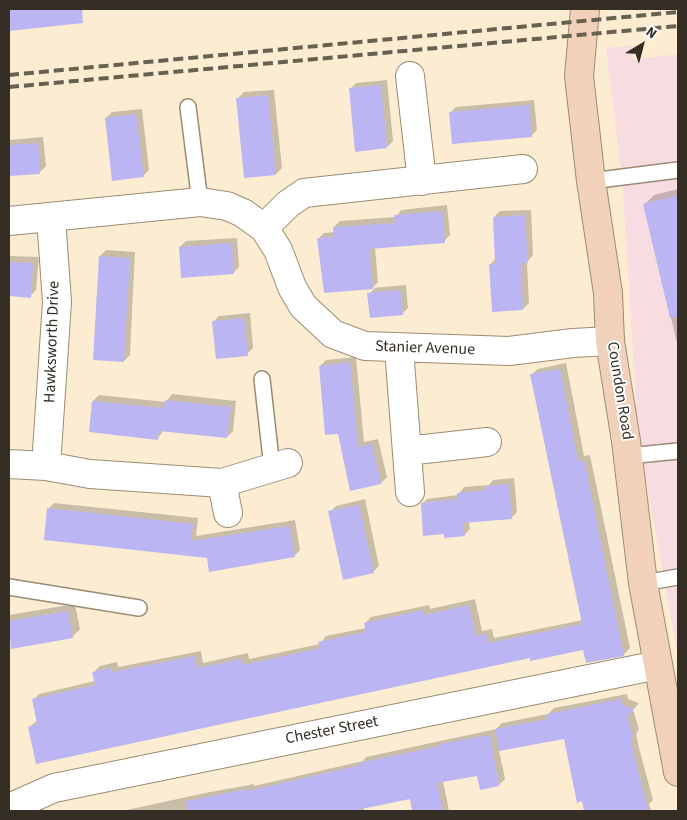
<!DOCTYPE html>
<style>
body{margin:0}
#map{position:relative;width:687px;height:820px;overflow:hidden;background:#fcedd2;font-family:"Source Sans 3",sans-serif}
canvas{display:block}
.frame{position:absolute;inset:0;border:10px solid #342e24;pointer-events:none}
.north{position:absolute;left:617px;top:20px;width:50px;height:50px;-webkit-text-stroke:4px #fff;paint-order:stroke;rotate:37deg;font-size:14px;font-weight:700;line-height:20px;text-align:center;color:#342e24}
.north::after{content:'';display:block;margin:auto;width:18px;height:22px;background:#342e24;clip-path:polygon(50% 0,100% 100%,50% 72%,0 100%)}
</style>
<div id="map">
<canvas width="687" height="820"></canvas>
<div class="frame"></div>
<div class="north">N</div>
</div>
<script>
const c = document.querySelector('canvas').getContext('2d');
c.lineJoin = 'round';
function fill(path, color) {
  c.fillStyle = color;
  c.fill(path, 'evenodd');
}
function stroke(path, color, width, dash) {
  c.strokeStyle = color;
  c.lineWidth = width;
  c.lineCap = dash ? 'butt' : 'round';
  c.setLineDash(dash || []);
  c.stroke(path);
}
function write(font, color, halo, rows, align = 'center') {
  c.font = font + ' "Source Sans 3",sans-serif';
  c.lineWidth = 4;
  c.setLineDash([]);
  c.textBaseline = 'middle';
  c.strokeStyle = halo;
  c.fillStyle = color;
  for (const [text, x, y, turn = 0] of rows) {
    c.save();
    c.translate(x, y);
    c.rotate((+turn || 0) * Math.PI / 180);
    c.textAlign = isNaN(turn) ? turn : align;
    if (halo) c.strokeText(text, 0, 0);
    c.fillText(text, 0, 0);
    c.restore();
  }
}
const education = new Path2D(`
 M632,45L633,60L678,54V657L638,435L622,178L606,48Z`);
const shadow = new Path2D(`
 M9,9H68L69,15L60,24L9,30Z
 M387,80L393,141L387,147L350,89L356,83Z
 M274,90L282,168L276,174L246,177L238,98L244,92Z
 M534,100L537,130L531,136L450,113L456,107Z
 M142,109L149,170L143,176L106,118L112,112Z
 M43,137L46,166L40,172L9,175V140Z
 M678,189V348L645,204L654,195Z
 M447,205L450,235L444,241L375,248L378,282L372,288L406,285L408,308L402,314L369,294L375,288L325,292L318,239L324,233L334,232V227L340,221L396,217L401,210Z
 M531,210L533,255L527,262L529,303L523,309L490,265L496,258L494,217L500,211Z
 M237,238L239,267L233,273L180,247L186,241Z
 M106,250L135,252L130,355L124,361L100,256Z
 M9,256L39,257L36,290L30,296L9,295Z
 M250,313L253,348L247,354L213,322L219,316Z
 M356,357L364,442L378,439L387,477L381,483L339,433L320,366L326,360Z
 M566,363L584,456L590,455L630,648L624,654L587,662L584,649L29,727L38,720L33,700L39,694L95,681L94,672L100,666L117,662L118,667L201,651L203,663L248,653L249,659L320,644L326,636L366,628L365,623L371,617L429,605L430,609L475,599L482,631L492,629L494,638L583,620L531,375L538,369Z
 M172,394L236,401L233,431L227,437L164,430L158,438L93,401L99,395L166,402Z
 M514,478L517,512L511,518L469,521L470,529L464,535L445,533L424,535L421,505L427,499L458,495L464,487L489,485L493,480Z
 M365,499L379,566L373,572L330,512L336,506Z
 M54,503L198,518L196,536L295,520L300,550L294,556H208L48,509Z
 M75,604L80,629L72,637L9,639V615Z
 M627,694L628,699L639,703L633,710L639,729L636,734L639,748L653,800L649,804L651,811H585L565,738L499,750L505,779L499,785L478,774L443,781L449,811H413L410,798L364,808V811H122L205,793L254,784V786L363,761L366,757L496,729L502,723L548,714L554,708Z`);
const building = new Path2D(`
 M9,9H82L83,23L9,31Z
 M381,85L387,148L355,152L349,88Z
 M268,95L276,175L244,178L236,98Z
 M529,105L532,137L452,144L449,112Z
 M136,114L144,177L112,181L105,118Z
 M38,143L40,174L9,176V145Z
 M678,196V317L670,318L643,204Z
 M442,211L445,243L369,249L373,289L324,293L317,238L334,237L333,227L395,223L394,215Z
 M525,215L528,263H521L523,310L492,312L489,264H495L493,217Z
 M232,243L234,274L181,278L179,247Z
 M99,256L130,258L124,362L93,360Z
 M10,262L33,263L31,298L9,296Z
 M400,290L403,315L370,318L367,293Z
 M244,318L248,356L216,359L212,321Z
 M350,362L358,447L372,444L381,484L350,491L338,434L325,435L319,366Z
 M560,369L578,461L584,460L624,656L586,663L583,650L530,661V658L36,764L28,727L37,724L32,699L95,685L92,672L111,668L112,672L195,656L197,668L242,659L243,665L320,648L318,642L366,632L364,623L423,610L424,615L469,605L476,636L486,634L488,643L582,624L530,374Z
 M165,400L231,407L227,438L159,431L158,440L89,432L92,401L164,408Z
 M509,484L512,519L463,523L465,536L444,538V534L423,536L421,503L457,499V493L486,490V486Z
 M359,505L374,573L343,580L328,511Z
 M47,508L193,524L191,541L290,526L295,557L209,572L207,558L44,540Z
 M68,611L73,638L11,649L9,621Z
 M621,699L622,705L634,709L627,717L633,736L631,740L634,755L648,811H584L582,801L577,803L564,739L499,751L495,729L548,719L547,714Z
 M490,735L499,786L480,790L477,776L437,783L443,811H412L410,799L352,811H187L186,801L248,789V791L360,765L359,763L440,746V744Z`);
const lane = new Path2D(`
 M188,107L200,202
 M591,181L678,170
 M262,379L272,468
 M628,456L678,451
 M643,583L678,577
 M9,587L139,608`);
const street = new Path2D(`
 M410,76L422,181
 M9,221L200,202L227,206L243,213L264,228L278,250L292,287L303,306L333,334L365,346L509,351L573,343L610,341
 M264,228L288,204L304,193L523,169
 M399,349L410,492
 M407,451L487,442
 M9,464L46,466L90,474L222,483L288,463
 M46,466L57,302L51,218
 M222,483L228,513
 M9,808L54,788L658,665`);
const secondary = new Path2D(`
 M585,9L579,76L591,181L608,293L610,341L626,441L643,583L678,772`);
const rail = new Path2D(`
 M9,75L678,12
 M9,87L678,26`);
const streetNames = [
 ["Hawksworth Drive",53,342,-88],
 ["Stanier Avenue",425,349,2],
 ["Coundon Road",619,391,81],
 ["Chester Street",332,731,-11]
];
fill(education, '#f7dde2');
fill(shadow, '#0003');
fill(building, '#bcb5f4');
stroke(lane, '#9a8c73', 18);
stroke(street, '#9a8c73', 30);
stroke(secondary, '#9a8c73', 30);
stroke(lane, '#fff', 15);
stroke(street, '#fff', 28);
stroke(secondary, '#f2d1ba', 28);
stroke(rail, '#686051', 4, [10, 5]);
write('16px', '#342e24', '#fff', streetNames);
</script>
